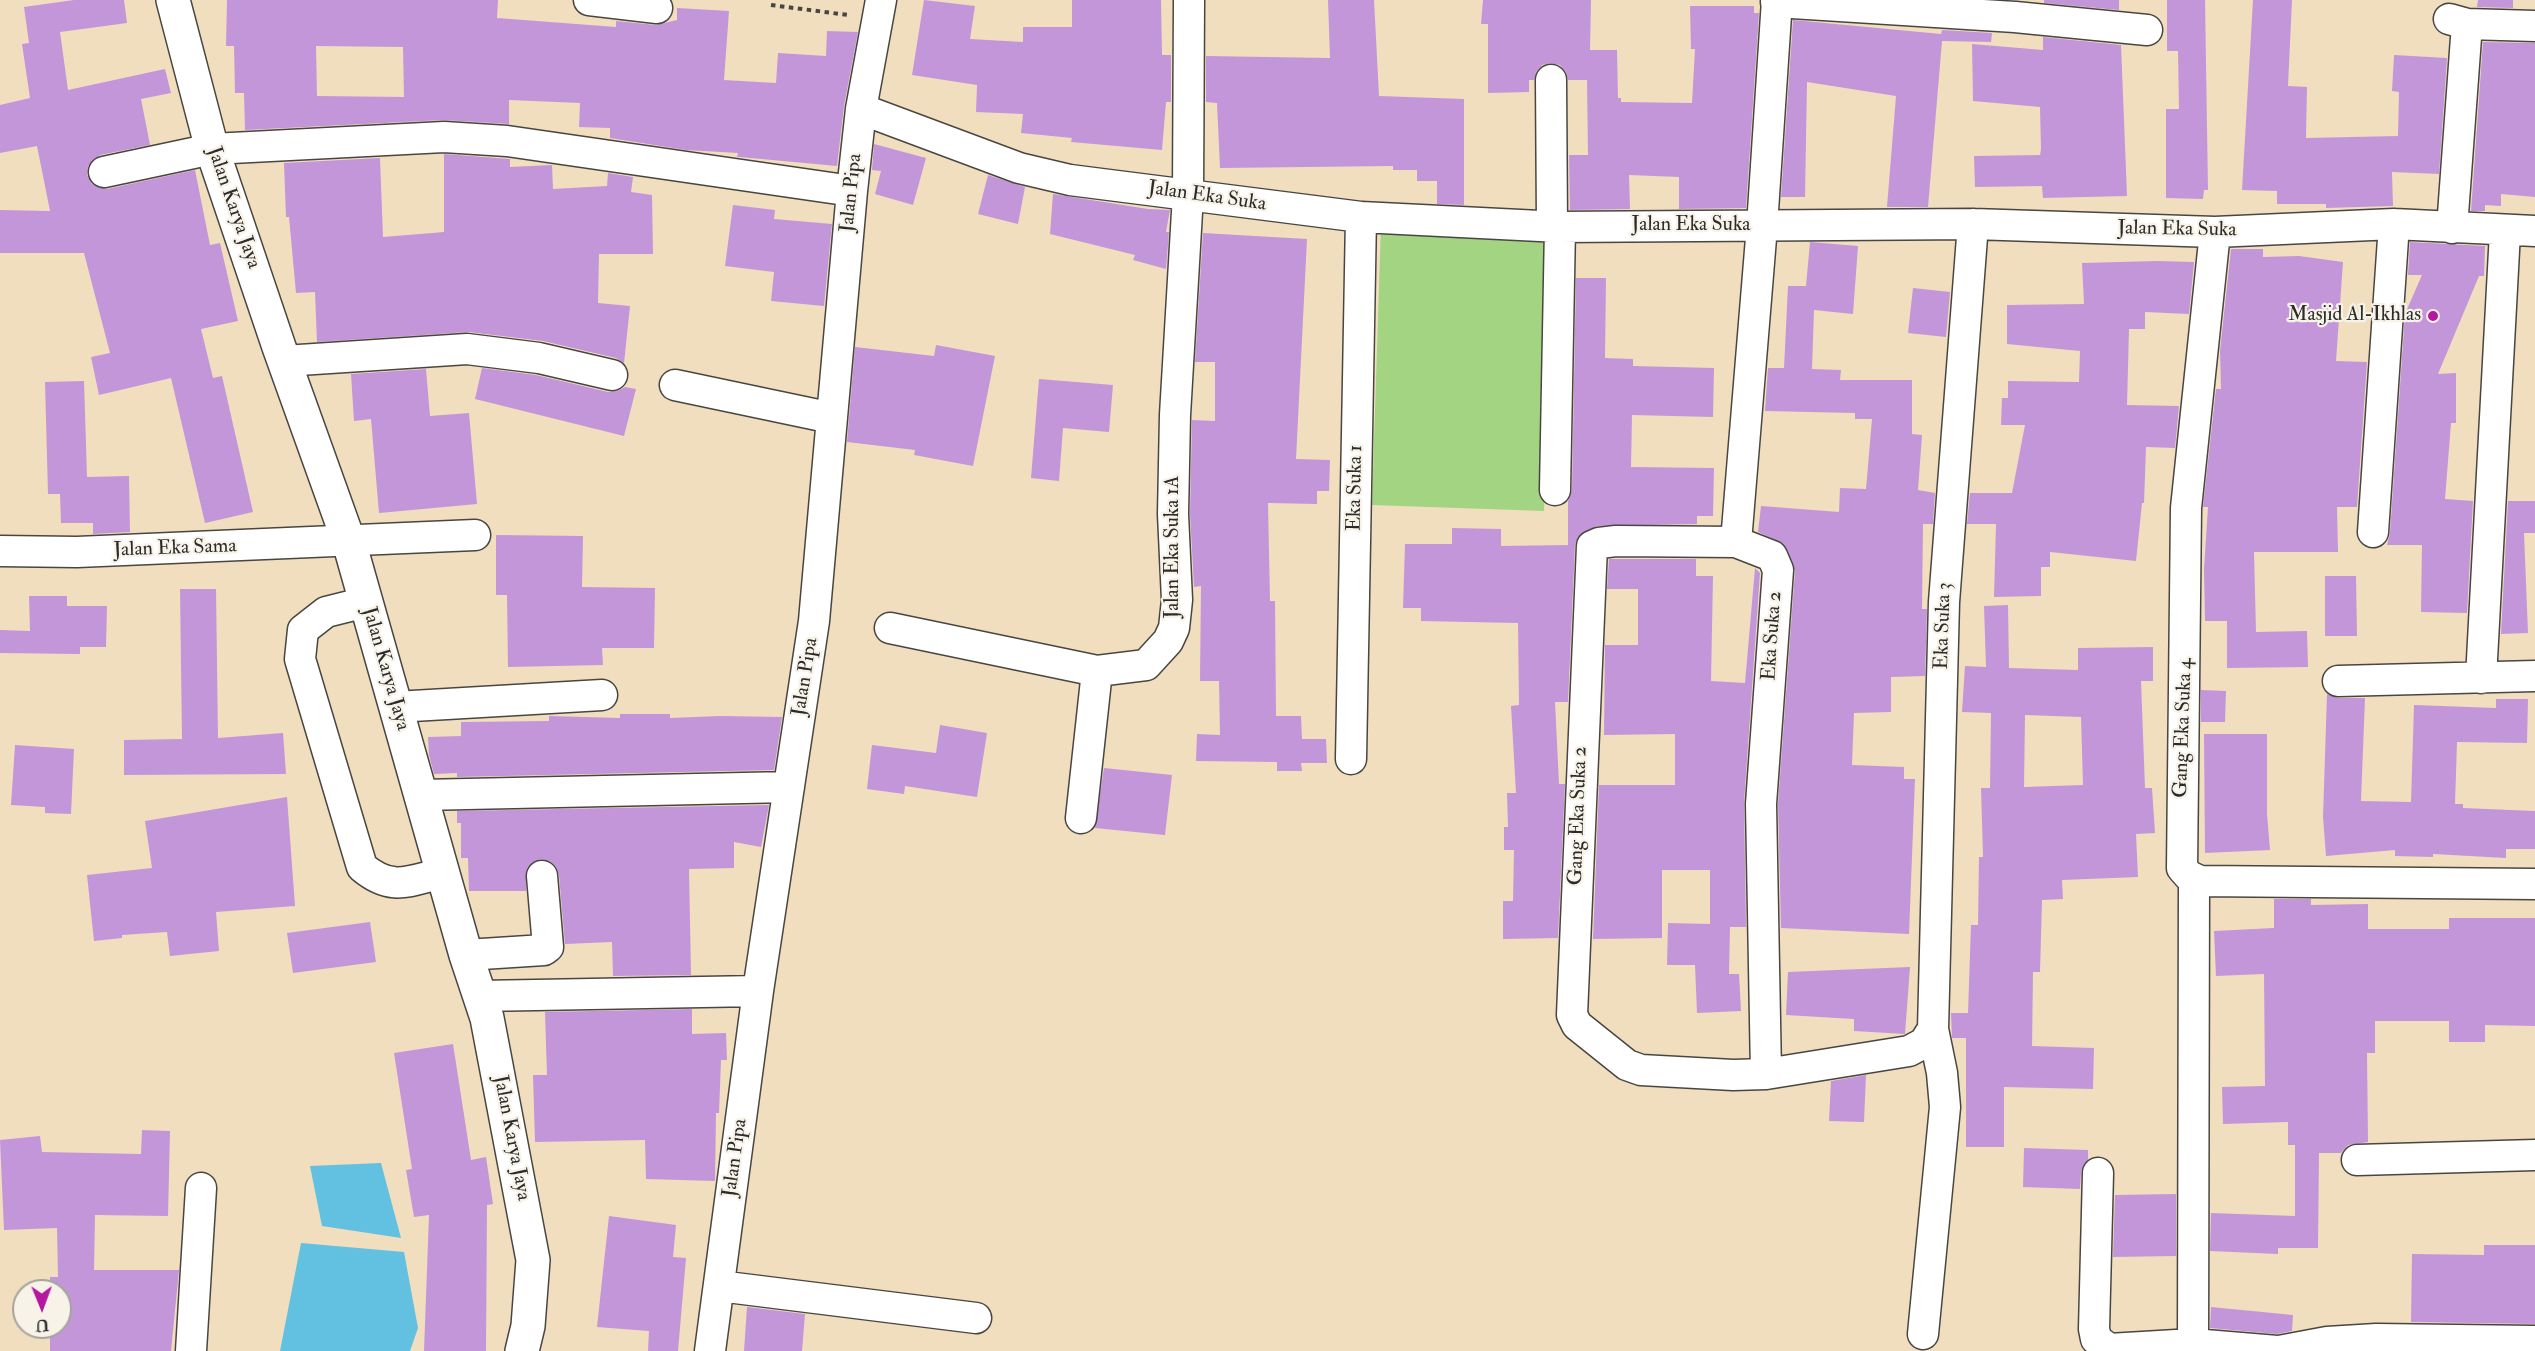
<!DOCTYPE html>
<style>
body{margin:0}
#map{position:relative;width:2535px;height:1351px;overflow:hidden;background:#f0debf;font-family:"IM FELL Double Pica",serif}
canvas{display:block}
.north{position:absolute;left:12px;top:1279px;width:60px;height:60px;box-sizing:border-box;background:#f7f3e8;border:2px solid #a5a39c;border-radius:50%;rotate:179deg;font-size:16px;font-weight:700;line-height:24px;text-align:center;color:#2b2b2b}
.north::after{content:'';display:block;margin:auto;width:21px;height:27px;background:#b5179e;clip-path:polygon(50% 0,100% 100%,50% 72%,0 100%)}
</style>
<div id="map">
<canvas width="2535" height="1351"></canvas>
<div class="north">U</div>
</div>
<script>
const c = document.querySelector('canvas').getContext('2d');
c.lineJoin = 'round';
function fill(path, color) {
  c.fillStyle = color;
  c.fill(path, 'evenodd');
}
function stroke(path, color, width, dash) {
  c.strokeStyle = color;
  c.lineWidth = width;
  c.lineCap = dash ? 'butt' : 'round';
  c.setLineDash(dash || []);
  c.stroke(path);
}
function write(font, color, halo, rows, align = 'center') {
  c.font = font + ' "IM FELL Double Pica",serif';
  c.lineWidth = 4.5;
  c.setLineDash([]);
  c.textBaseline = 'middle';
  c.strokeStyle = halo;
  c.fillStyle = color;
  for (const [text, x, y, turn = 0] of rows) {
    c.save();
    c.translate(x, y);
    c.rotate((+turn || 0) * Math.PI / 180);
    c.textAlign = isNaN(turn) ? turn : align;
    if (halo) c.strokeText(text, 0, 0);
    c.fillText(text, 0, 0);
    c.restore();
  }
}
const green = new Path2D(`
 M1381,224L1554,229L1544,511L1372,505Z`);
const water = new Path2D(`
 M381,1163L401,1238L322,1226L310,1166Z
 M301,1243L404,1252L418,1328L410,1351H280Z`);
const building = new Path2D(`
 M74,0H124L127,23L60,32L68,90L165,69L171,93L141,99L150,145L100,155L88,166L87,175L92,184L107,189L195,170L210,245L220,243L238,321L201,329L213,378L222,376L253,512L205,523L171,378L99,395L91,357L110,353L84,253H0V210L50,211L37,146L0,153V105L30,98L22,44L29,43L24,7Z
 M227,0H498L497,18L616,27V21L656,25L677,20V8L729,11L724,80L776,83L778,53L826,56L827,31L858,32L844,106L837,166L740,157H737L738,153L686,150L610,138V128L579,127L580,103L509,100V124L443,120L245,130L244,93H235L234,46H226ZM316,46L403,47L404,97L317,96Z
 M924,0L975,6L970,39L1023,42V27H1072V0H1161L1162,55H1171V102H1166L1162,150L1071,142L1072,138L1021,133L1023,114L976,112L977,85L912,75Z
 M1328,0H1374L1379,96L1464,99V205L1437,204V181H1417V170H1393V166L1220,168L1217,103L1206,102V56L1330,58Z
 M1483,0H1591L1590,50H1617L1618,98H1621V102L1692,103L1695,49H1691L1690,6H1754V13H1759L1746,208L1679,209V177L1629,175L1630,209L1570,210L1569,155H1588L1587,80H1568L1566,72L1560,65L1550,63L1542,65L1536,72L1534,80H1529V92L1488,93V24H1481Z
 M2044,0H2119V10L2044,3Z
 M2167,0H2205L2208,190H2204L2203,199L2166,198V109H2179L2178,51H2167Z
 M2253,0H2292L2288,86L2307,87L2306,138L2398,136L2399,92L2392,91L2394,55L2447,58L2439,174L2392,172L2393,206L2326,208V204H2277V191L2242,190Z
 M2478,0H2513V8L2477,7Z
 M1793,20L1941,34L1942,30L1992,33L1991,42L1942,41L1928,207H1887L1896,96L1807,82L1805,197H1781Z
 M2043,37L2121,45L2127,196L2043,198L2042,186L1975,187L1974,156L2040,155L2041,149L2040,107L1973,101L1972,44L2043,50Z
 M2483,42L2535,43V197L2501,194V206L2485,205V211H2471Z
 M874,144L926,158L913,205L875,194L881,171L872,170Z
 M444,154L510,159V167L552,165L553,189L607,186L608,173L633,177L631,192L652,195L653,254H599L598,303L630,306L624,363L616,358L543,341L469,332L317,342L315,292L296,293L289,217H286L284,163L380,158L383,237L444,232Z
 M988,175L1025,187L1018,224L978,214Z
 M1053,194L1148,209L1170,210L1166,232H1169L1166,269L1133,260L1135,255L1050,234Z
 M733,205L775,210L774,219L832,224L824,306L771,301L774,272L725,266Z
 M1203,233L1307,239L1296,459L1330,460L1329,491H1317V504L1268,503L1270,601H1275L1276,716H1301L1302,739H1326L1327,763H1301L1302,771H1277V762L1196,761L1197,734L1220,735L1219,681H1200L1201,586L1194,587L1190,514L1192,420L1215,421V362H1195Z
 M1810,242L1858,246L1853,314L1814,310L1812,369L1841,370L1840,380H1912V434L1922,435L1918,490L1935,493L1933,524H1923L1922,609H1927L1925,676L1891,677V712L1854,713L1852,765L1904,767V779H1915L1909,934L1781,928L1778,804L1795,571L1784,544L1758,532L1761,506L1839,512L1840,488L1866,489L1872,419H1855V413L1765,411L1768,368H1784L1788,286H1806Z
 M2410,242L2485,246L2484,276H2479L2438,374L2456,373V423H2451L2445,499L2473,501L2467,613L2421,612L2422,545H2387L2390,533L2405,314L2422,275H2408Z
 M2231,249H2263V257L2299,256L2343,262L2336,361L2367,362L2357,507H2337L2338,552H2254L2256,632L2307,631L2308,667L2227,668V621H2205L2204,569L2208,507H2203L2216,389H2221L2220,351Z
 M2157,261L2194,262L2189,314L2145,312V329H2129L2127,405L2179,406L2175,448L2146,447L2144,503H2142L2136,561L2050,552V567H2041V596L1994,597L1996,524H1967L1970,493H2012L2025,425H2001L2002,398H2008V381L2079,382L2080,351L2007,344V305L2084,304L2082,263Z
 M1576,278H1606L1605,358L1633,359V366L1714,368L1713,417L1632,415L1631,467L1714,468L1713,516H1697V524L1597,526L1578,537L1575,545L1568,702H1555L1559,784H1565L1558,938L1503,939V901H1513L1514,850H1504V827H1508L1507,793H1516L1511,706L1519,705L1518,623L1421,621V608H1403L1405,544H1452V528L1501,529V546L1568,545V501L1572,490Z
 M1913,288L1950,292L1946,337L1908,333Z
 M936,345L995,356L973,466L914,455L915,450L847,442L855,347L934,356Z
 M482,368L536,375L608,392L618,391L625,387L636,389L624,436L475,399Z
 M426,369L430,416L469,413L477,504L379,513L371,419L354,421L351,374Z
 M1039,379L1113,385L1109,432L1063,428L1059,481L1031,478Z
 M84,381L87,477L129,476L130,532L93,534V523H61L60,494H48L45,382Z
 M2508,501H2535V533H2524L2528,633L2501,634Z
 M496,535L583,536L582,587L655,588L654,648H602L603,665L508,667L507,595H496Z
 M1609,559H1696V576H1713L1711,681L1745,683L1755,568L1760,573L1744,803L1746,927H1730L1729,974H1739L1741,1011L1697,1013L1695,965H1667L1668,923L1710,924V870H1662V938L1593,939L1599,785H1675V734L1604,735L1605,645H1638V589H1607Z
 M2325,576H2356L2357,636H2325Z
 M180,589H216L218,738L283,733L286,774L124,775V740L182,739Z
 M29,596H67V606H107L106,647H80V654L0,653V630L30,631Z
 M2008,605L2009,668L2078,670V648L2153,647V681H2141L2145,788H2152L2155,833L2136,834L2138,877L2062,880L2063,899L2042,900L2040,972H2033L2032,1046L2094,1048L2093,1089L2004,1087V1147H1966V1038H1952L1951,1013H1968L1971,925H1978L1979,857H1983L1981,788H1990L1991,713L1962,712L1965,666L1986,667L1984,606ZM2025,715L2081,717L2083,785L2024,787Z
 M2201,690L2226,691L2225,722H2201Z
 M2327,694L2338,698H2365L2361,801L2411,802L2414,705L2496,708V699H2528L2527,743L2457,742L2455,804H2463V808L2535,811V849H2506V858L2433,854V857L2395,856V850L2326,856L2323,817Z
 M620,714H670V718L720,716L782,717L774,770L457,777V773L434,774L429,755L428,737L461,736V722L549,721V716L620,718Z
 M940,725L987,733L977,797L905,786L904,794L867,789L872,745L936,753Z
 M2204,734H2267V814L2270,850L2205,853Z
 M15,745L74,749L71,814L45,813V807L11,805Z
 M1104,768L1172,775L1165,835L1095,828Z
 M287,797L295,906L216,912L219,951L170,956L167,932L122,935V938L94,941L87,875L152,868L145,821Z
 M769,805L761,847L734,842V868L689,869L691,975L613,976L612,942L565,944L559,875L556,867L550,861L540,859L527,868L526,891H469L468,858H461V823H457V811Z
 M2274,899H2311V905L2368,904V929H2449V918H2535V1026L2485,1025V1042H2449V1021H2375V1053H2367L2368,1142L2348,1145L2341,1153H2319L2318,1248H2278V1254L2210,1251L2211,1213L2295,1216V1145H2288V1122L2223,1124L2222,1087L2265,1086L2264,974L2216,976L2214,931L2274,928Z
 M370,922L376,962L293,973L287,933Z
 M1910,967L1905,1034L1854,1031V1019L1786,1015L1788,972Z
 M692,1009V1034L726,1033L727,1060H721L719,1113H716L715,1181L646,1179L645,1140L535,1142L533,1075H547L545,1012Z
 M453,1044L471,1160L486,1157L493,1204L487,1205L486,1351H424L429,1215L414,1217L406,1170L412,1169L394,1053Z
 M1866,1075L1864,1122L1829,1121L1831,1081Z
 M142,1130L170,1131L168,1216L95,1215L94,1270H179L171,1351H50V1327H60V1291H50V1277H58L57,1228L4,1230L0,1140L40,1136L42,1152L141,1154Z
 M2024,1148L2088,1150V1160L2081,1172L2080,1189L2023,1187Z
 M2176,1194V1256L2113,1257L2115,1195Z
 M609,1216L676,1225L673,1257L686,1258L678,1351H648L649,1331L597,1327Z
 M2484,1245H2535V1324L2411,1322L2412,1254L2484,1255Z
 M747,1307L805,1314L802,1351H744Z
 M2211,1307L2293,1315L2292,1331L2277,1334L2210,1328Z`);
const path = new Path2D(`
 M771,5L848,15`);
const minor = new Path2D(`
 M589,0L657,8
 M1776,2L2015,17L2147,30
 M2449,19L2467,24L2535,26
 M1551,80L1552,226
 M861,109L1019,168L1070,180L1361,217L1560,227L1973,224L2215,232L2394,224L2535,231
 M104,172L212,149L444,137L507,141L852,191
 M2452,228L2467,24
 M2215,232L2186,508L2182,868L2189,876L2200,881L2535,884
 M284,361L467,349L539,358L612,375
 M675,385L832,418
 M1555,490L1560,227
 M2373,532L2394,224
 M1736,542L1616,541L1599,543L1592,546L1572,1015L1577,1025L1627,1065L1641,1070L1733,1075L1766,1074L1909,1051L1924,1043L1933,1029
 M0,551L77,552L475,535
 M366,602L326,612L303,630L300,659L362,867C392,892 408,881 443,873
 M890,628L1097,671L1146,665L1168,641L1174,628L1177,600L1173,514L1175,415L1188,195L1189,0
 M2481,678L2505,232
 M2338,681L2535,676
 M395,707L602,695
 M1351,759L1361,217
 M421,795L789,787
 M1081,818L1097,671
 M466,955L544,950L548,947L542,876
 M480,996L758,991
 M1766,1074L1761,804L1778,570L1772,556L1736,542L1762,226L1777,0
 M2357,1160L2535,1155
 M2098,1173L2094,1329L2096,1339L2109,1349L2193,1344L2194,879
 M719,1286L976,1318
 M1923,1334L1945,1107L1942,1073L1933,1029L1944,602L1973,224
 M2193,1344L2277,1351
 M191,1351L201,1188
 M710,1351L758,991L814,621L852,191L861,109L881,0
 M2279,1351L2327,1342L2376,1339L2535,1341`);
const major = new Path2D(`
 M173,0L212,149L279,347L349,542L466,955L487,1018L533,1260L528,1326L522,1351`);
const markers = [
 [2433,316,6,"#b5179e"]
];
const streetNames = [
 ["Jalan Pipa",852,193,-84],
 ["Jalan Eka Suka",1207,197,8],
 ["Jalan Karya Jaya",233,208,71],
 ["Jalan Eka Suka",1691,226],
 ["Jalan Eka Suka",2177,230,1],
 ["Eka Suka 1",1356,488,-89],
 ["Jalan Eka Suka 1A",1174,547,-90],
 ["Jalan Eka Sama",175,549,-2],
 ["Eka Suka 3",1944,626,-88],
 ["Eka Suka 2",1773,636,-86],
 ["Jalan Karya Jaya",385,669,74],
 ["Jalan Pipa",806,677,-81],
 ["Gang Eka Suka 4",2184,728,-88],
 ["Gang Eka Suka 2",1579,816,-88],
 ["Jalan Karya Jaya",511,1138,79],
 ["Jalan Pipa",736,1158,-82]
];
const poiNames = [
 ["Masjid Al-Ikhlas",2421,316]
];
fill(green, '#a3d482');
fill(water, '#62c0e0');
fill(building, '#c396da');
stroke(minor, '#494641', 33);
stroke(major, '#494641', 36);
stroke(path, '#494641', 4, [4.5, 4.5]);
stroke(minor, '#fff', 30);
stroke(major, '#fff', 33);
for (const [x, y, r, color] of markers) {
  const dot = new Path2D();
  dot.arc(x, y, r, 0, 2 * Math.PI);
  c.fillStyle = color;
  c.fill(dot);
  stroke(dot, '#f7f3e8', 2);
}
write('20px', '#2b2b2b', '#f7f3e8', streetNames);
write('20px', '#2b2b2b', '#f7f3e8', poiNames, 'right');
</script>
